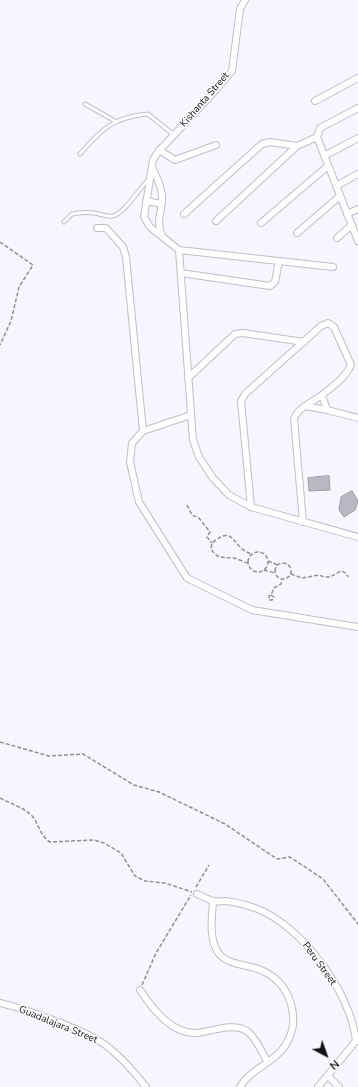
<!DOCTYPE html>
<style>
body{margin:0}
#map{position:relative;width:358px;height:1087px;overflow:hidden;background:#f8f5fe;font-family:"Nunito Sans",sans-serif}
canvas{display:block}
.north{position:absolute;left:306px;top:1035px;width:40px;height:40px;-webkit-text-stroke:3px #fff;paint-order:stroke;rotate:139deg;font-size:11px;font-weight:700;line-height:16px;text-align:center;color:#111014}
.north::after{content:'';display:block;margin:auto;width:14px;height:18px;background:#111014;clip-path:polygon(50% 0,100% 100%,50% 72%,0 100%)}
</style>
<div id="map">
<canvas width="358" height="1087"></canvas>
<div class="north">N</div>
</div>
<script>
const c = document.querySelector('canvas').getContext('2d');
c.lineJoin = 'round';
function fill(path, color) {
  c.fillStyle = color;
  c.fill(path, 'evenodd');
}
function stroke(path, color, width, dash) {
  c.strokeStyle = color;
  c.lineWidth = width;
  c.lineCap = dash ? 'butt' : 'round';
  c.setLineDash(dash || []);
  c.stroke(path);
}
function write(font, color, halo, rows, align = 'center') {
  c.font = font + ' "Nunito Sans",sans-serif';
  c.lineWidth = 3;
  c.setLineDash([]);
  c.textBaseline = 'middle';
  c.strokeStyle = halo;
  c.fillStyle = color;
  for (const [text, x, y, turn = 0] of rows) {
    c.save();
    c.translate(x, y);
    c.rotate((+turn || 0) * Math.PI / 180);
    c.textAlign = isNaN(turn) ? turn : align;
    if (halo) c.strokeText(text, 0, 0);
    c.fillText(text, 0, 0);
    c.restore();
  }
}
const building = new Path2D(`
 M329,476L330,490L309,491L308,478Z
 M352,491L358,501L355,510L344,517L339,510L341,497Z`);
const path = new Path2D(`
 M0,242L33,265L19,287L11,321L0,345
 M187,505L192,515L199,518L210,532L207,537L212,543
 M248 562a10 10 0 1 1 20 0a10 10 0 1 1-20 0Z
 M268,561L278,565
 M275 571a8 8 0 1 1 16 0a8 8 0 1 1-16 0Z
 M248,563C243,562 237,558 232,558C223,557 217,559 211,549L212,543C235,523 232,549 252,554
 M264,570L275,573
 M291,574L302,578L319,575L324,577H330L341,571L346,573L348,577
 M271,595L274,597L272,600H269V596L271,595L274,588L281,584L282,579
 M0,742L49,756L83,754L134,785L159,792L225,824L277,859L290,857L323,879L358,924
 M0,798C11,804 24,807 33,817C39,825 41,837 50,842L94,840L104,843L121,853L135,876L145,881L165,883L192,892
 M196,887L209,865
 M142,985L156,953L191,895`);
const service = new Path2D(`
 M85,104L115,121
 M80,154C102,129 113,117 148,114L174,135
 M64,222L72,214C79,213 88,212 94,213C101,214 106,217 113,216C125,213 140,187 150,178`);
const minor = new Path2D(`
 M245,0L240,9L232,71L215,91L158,152L153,160L144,217L150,227L179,250L333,267
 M315,101L358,78
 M358,108L320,128L317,137L358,241
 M159,150L175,160L216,145
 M324,156L358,138
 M153,169C157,178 161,185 162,196C163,214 155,215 162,236
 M336,186L358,174
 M146,201L161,204
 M184,214L262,144L270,142L297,146
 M347,214L358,209
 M216,221L297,146L317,137
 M261,223L328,166
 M97,228H106L123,247L126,257L143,431
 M297,233L340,196
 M337,238L352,225
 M179,250L193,440L199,457L213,478L229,495L251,507L358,537
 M181,273L270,286L275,282L279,261
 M188,378L235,334L243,333L304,342
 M305,406L327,410L322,395
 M327,410L358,418
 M191,415L143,431L132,443L130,462L139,502L187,578L252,610L358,627
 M251,507L241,401L245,394L321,326L328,323L334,327L351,365C346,377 332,387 322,395C313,402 298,407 294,419L303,522
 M197,894C202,896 208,900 214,901C218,902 222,901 226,901C236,902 246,905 255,908C302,925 351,993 356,1041L318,1087
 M213,901C212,917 208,941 220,955C231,966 249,964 263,971C291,984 302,1020 285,1046C274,1063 250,1069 240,1087
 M140,990C151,1007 172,1034 196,1033C211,1032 232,1022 247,1031C256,1038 262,1052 267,1061
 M0,1003C25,1009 89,1031 108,1047C122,1058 135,1073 146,1087
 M328,1076L339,1087`);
const streetNames = [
 ["Kishanta Street",205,100,-49],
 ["Peru Street",319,964,54],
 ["Guadalajara Street",58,1025,22]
];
fill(building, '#bcb8c3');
stroke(building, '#9e9aa5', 1);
stroke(service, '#c1bdc8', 5);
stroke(minor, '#c1bdc8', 8);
stroke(path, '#918f96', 1.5, [4, 2]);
stroke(service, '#fff', 3);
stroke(minor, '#fff', 6);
write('10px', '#111014', '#fff', streetNames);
</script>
